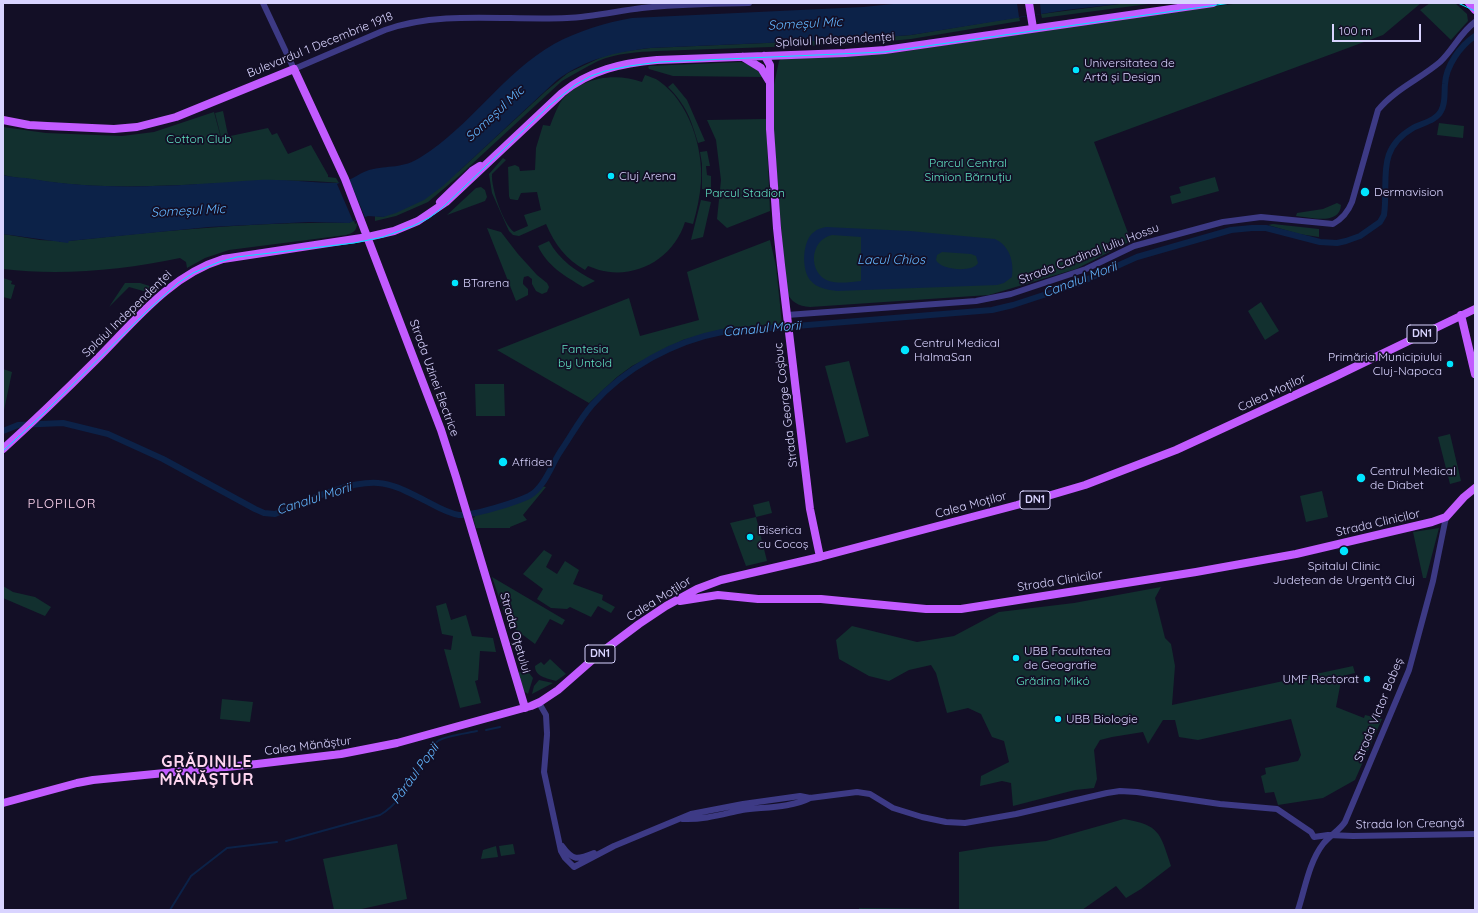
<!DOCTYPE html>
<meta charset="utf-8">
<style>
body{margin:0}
#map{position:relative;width:1478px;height:913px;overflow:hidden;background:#130f26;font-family:Quicksand,sans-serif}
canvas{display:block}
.frame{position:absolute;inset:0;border:4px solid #d9d4ff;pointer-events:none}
.scale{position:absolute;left:1332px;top:24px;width:89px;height:18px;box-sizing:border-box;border:2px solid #d9d4ff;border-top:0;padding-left:5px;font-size:12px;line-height:14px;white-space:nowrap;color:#d9d4ff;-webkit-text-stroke:3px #130f26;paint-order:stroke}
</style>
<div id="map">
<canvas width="1478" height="913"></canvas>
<div class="frame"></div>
<div class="scale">100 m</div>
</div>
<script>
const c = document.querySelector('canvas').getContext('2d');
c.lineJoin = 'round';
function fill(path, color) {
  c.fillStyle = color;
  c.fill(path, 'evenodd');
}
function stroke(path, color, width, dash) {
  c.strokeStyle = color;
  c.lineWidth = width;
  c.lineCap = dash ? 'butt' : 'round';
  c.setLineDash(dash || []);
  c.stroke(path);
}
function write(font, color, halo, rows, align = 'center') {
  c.font = font + ' Quicksand,sans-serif';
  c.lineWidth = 3.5;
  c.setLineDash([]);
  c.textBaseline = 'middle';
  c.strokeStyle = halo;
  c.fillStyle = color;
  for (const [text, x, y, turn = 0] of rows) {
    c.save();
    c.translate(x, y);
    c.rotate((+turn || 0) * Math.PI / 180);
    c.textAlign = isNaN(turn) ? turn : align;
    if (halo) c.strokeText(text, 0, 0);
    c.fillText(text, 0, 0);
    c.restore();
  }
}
const green = new Path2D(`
 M1127,3H1156L1042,18L1041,14Z
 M1240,3H1421L1383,35L1094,142L1131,241L1076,269L989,295L810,307C798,306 791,302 786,291L772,110V94L779,61L781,59L894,53L1074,26Z
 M1430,3H1455L1467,14L1468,21L1451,40L1420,10Z
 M1019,17L1020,21L911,39L857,44L657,51C638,52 617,53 598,61C586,67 574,74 562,81L459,176L428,202L396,216L375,221V216L383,217L459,171L546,91L568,73L604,56L619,52L650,48L858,39L911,35Z
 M741,62L753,66L765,77L673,76L649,69L648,67L649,66Z
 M645,75C650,77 655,78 659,81C689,102 703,147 701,182C700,196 697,210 693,224L685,222C674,258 636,280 599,270C595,269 592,267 588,266L585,270C566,259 555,245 546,224L519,236L513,235L509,231L492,193L489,174L503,158L506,160L492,174C491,188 503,224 514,232L528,226L524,215L541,210L537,192L521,193L518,200H516L510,199L509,196L508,167L515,165L519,167L520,171L535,170L536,148L543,125L550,126C553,118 556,110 560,103C578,77 615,72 642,82Z
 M673,83L687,100L705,141L698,143C691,119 686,105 668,87Z
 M223,111L228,135L221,137L215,113Z
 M214,112L221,138L268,128L272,135L277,133L288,154L311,145L328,175V177L336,178L339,183C302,179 264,181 227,183C163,186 99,190 36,180C25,178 14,178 3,175V127L46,133L122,136L154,132Z
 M766,119L770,211L727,228L717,219L721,180L716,140L707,120Z
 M1439,123L1464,126L1463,138L1437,135Z
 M707,151L710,166H706L707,175L711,176V190L702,189V164L700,152Z
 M1215,177L1219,191L1172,204L1170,196L1181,193L1179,187Z
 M481,187L485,190L487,197L485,201L447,215L476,188Z
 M701,200L711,202L703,237L691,240Z
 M1337,203L1341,205C1340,226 1309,217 1296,216L1297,213L1323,209Z
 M354,220L355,224L357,223C357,231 353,233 346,235L229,250L205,258L187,268L186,262L180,258C123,270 61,276 3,269V234L40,240L59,241V242C156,232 252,221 349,223Z
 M1273,224L1319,229V237L1299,234L1268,225Z
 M487,228L501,232L518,254L537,275L547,283L549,287L547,292L542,294L536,291L532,284V279L528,276L524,277L523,281V284L528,289V295L516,301Z
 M770,240L776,266L782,324L723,329L683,340L632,366L617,377L589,403L497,350L629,298L640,336L699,320L687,272Z
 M549,241C559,260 576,271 595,281L583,287C565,276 547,266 538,246Z
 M3,278L12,281L11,284L15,285L11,299L3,297Z
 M125,283H140L159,289L154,294L129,287L109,307Z
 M1261,302L1279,331L1265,340L1248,311Z
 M849,361L869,436L846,443L825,366Z
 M3,369L12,372L3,415Z
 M475,384H504L505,416H476Z
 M1450,434L1461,481L1450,484L1438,437Z
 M540,486L546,487L523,515L527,520L510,527V528H476L473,518L475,517L474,515C490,511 532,501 540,486Z
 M1322,491L1328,517L1306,522L1300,496Z
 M769,501L772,513L756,517L767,561L746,566L730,523L756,517L753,505Z
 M1439,528L1426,578H1423L1413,532Z
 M544,550L552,555L546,567L557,574L565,561L579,570L573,584L603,595L602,600L615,607L611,613L598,606L591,617L570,607L567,609L551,608L537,599L543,589L523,574Z
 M492,577L565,620L562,625L550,619L535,644L523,635L519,638L516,636L519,632L508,624Z
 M3,586L13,592L35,597L51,607L45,616L3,598Z
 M1161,587L1155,598L1165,638L1171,644L1175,666L1172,705L1353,666L1355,673L1342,676L1336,707L1364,718L1365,715L1382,719L1355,780L1323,798L1278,805L1274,792L1265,793L1261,776L1266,774L1265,768L1298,761L1301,755L1291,719L1198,740L1179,737L1175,720H1163L1148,744L1143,732L1112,737L1100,740L1094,750L1097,779L1094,788L1075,790L1013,806L1011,783L1002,781L980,786L981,776L1009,762L1004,741L992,737L981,714L968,708L947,713L936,673L931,665L909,670L889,681L869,676L839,659L836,640L852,626L917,642L954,636L999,612L1074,603Z
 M446,603L451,620L466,615L472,636L493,638L496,652L480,651L478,680L475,681L481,703L460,708L444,649L451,650L453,636L442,634L436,606Z
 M550,659L566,674L556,681C547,678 535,677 535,666L541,662L544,665Z
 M521,672L529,673L533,678L528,694L522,690L517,673Z
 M539,680L553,683L532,694L534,686Z
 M222,699L253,702L250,722L220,719Z
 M1124,819C1160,825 1160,833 1171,866L1141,889L1126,898L1116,886L1082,910H859V908L959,909V852L990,847L1046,841Z
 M397,844L407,899L357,910H334L323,859Z
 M513,844L515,854L501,856L499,846Z
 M496,846L498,857L481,859L483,850Z`);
const water = new Path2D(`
 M903,3H1127L1066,10L911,35L858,39L650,48C615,52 586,59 557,80L443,186L424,200L396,213L383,217L368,216L349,223L309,222L209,227L69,241L68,243L3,234V175C13,178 23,177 33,179C108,192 184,185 259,180C285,179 311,183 337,183C348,183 359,173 369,170C388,165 403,169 421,157C471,126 503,73 554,44C578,31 604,23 632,18L863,7Z
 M826,227L910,231L995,239C1010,246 1014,262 1012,277L1004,283L997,285L837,291C828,290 817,288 811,281C801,271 802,240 814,232C817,229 822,228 826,227ZM832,235L861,237V281C852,282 838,284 829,281C808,274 809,240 832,235ZM942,252L971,254L976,256L978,263C973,273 940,270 936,260L937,255Z`);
const pier = new Path2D(`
 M1017,3H1040L1041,14L1019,17Z
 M349,179L365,217L353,221L337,184Z`);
const stream = new Path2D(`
 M486,730L500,727
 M286,841L380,815C396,806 413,782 422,766C427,757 429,747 438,741C444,736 468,733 477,731
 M170,910L191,876L227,848L277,842`);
const canal = new Path2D(`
 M3,431L18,425L63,423L108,434L163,459L255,509L264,513L275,514C305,502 346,481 378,483C393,484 406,491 418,497C431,503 445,513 459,515C472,516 517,502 529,496C544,488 551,466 560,452C571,436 580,419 592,405C625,368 674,341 722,332L992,310L1013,305L1077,284L1137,257L1231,230L1252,228H1266L1320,242L1337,243L1346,241L1360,236L1380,222L1384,215C1389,180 1375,150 1413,128C1422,123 1436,121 1441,111C1446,103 1444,92 1445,84C1446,66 1460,46 1475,36`);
const minor = new Path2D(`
 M263,3L294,69L385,30C441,10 508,21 567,18C592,17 617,11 642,8C677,4 713,4 749,3
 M787,315L976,301L1011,294L1086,269L1134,246L1223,222L1261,217L1333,224C1342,219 1348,212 1352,202L1378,110C1394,90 1420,79 1440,62C1453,50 1460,33 1475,22
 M539,703L546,715L547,733
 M547,735L544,772L561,851L565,858L574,867L614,846L691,814L743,804L800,796L810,798L857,792L870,794L893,808L922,817L946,822L965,823L1016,814L1107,793L1120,791L1137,792L1220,804L1277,809L1305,828L1311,832L1314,837L1328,835L1353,836L1475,834
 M683,819C703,820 723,814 742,810C763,807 791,808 810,798
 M562,846C573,861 577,860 594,853
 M1298,910C1305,889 1309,862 1323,844C1330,835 1339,831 1345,822L1409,670L1433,581L1446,517`);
const major = new Path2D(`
 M1029,3L1033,28
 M1469,3L1475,10
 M764,56L766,58L770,65V129L777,228L781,265L810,509L820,557
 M743,57L761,68L769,81
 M3,120L29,125L47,126L114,129L137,127L176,117L294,69L345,179L441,430L456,477L525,708
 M440,202L472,171L480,166
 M1461,315L1475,374
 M3,449C35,420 66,390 96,360C134,322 170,275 223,259L368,237L394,231L418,221L446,202L562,93C590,70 622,63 657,60L845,53L885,50L1213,3
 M680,601L718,595L758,599H821L926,609H961L1196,572L1296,554L1432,522L1446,517L1464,497L1475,488
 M3,803L77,783L93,780L257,764L341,754L397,743L531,706L540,702L558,690L599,654L639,624L666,606L697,589L721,580L820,557L1017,505L1085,485L1176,450L1334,377L1475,309`);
const tram = new Path2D(`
 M1458,3L1475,11
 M3,451L44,413L148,310L178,283L193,273L219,262L237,257L354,243L383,237L413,226L429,218L442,208L550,105L575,85L591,76L605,71L629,66L659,62L884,52L1231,3`);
const markers = [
 [1076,70,4,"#00e5ff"],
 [611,176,4,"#00e5ff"],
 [1365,192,5,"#00e5ff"],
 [455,283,4,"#00e5ff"],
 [905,350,5,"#00e5ff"],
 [1450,364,4,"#00e5ff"],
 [503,462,5,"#00e5ff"],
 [1361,478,5,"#00e5ff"],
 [750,537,4,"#00e5ff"],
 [1344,551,5,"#00e5ff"],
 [1016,658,4,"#00e5ff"],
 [1367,679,4,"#00e5ff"],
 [1058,719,4,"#00e5ff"]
];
const shields = [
 [1422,334,30],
 [1035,500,30],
 [600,654,30]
];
const shieldNames = [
 ["DN1",1422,334],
 ["DN1",1035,500],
 ["DN1",600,654]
];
const streetNames = [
 ["Splaiul Independenței",835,40,-3],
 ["Bulevardul 1 Decembrie 1918",320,45,-22],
 ["Strada Cardinal Iuliu Hossu",1089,254,-21],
 ["Splaiul Independenței",127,314,-44],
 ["Strada Uzinei Electrice",434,378,70],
 ["Calea Moților",1272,393,-25],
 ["Strada George Coșbuc",786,405,-97],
 ["Calea Moților",971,505,-15],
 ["Strada Clinicilor",1378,523,-13],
 ["Strada Clinicilor",1060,581,-9],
 ["Calea Moților",659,599,-32],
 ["Strada Oțetului",515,633,74],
 ["Strada Victor Babeș",1379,710,-68],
 ["Calea Mănăștur",308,746,-7],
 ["Strada Ion Creangă",1410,824,-1]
];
const poiNames = [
 ["Universitatea de",1084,63],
 ["Artă și Design",1084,77],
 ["Cluj Arena",619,176],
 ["Dermavision",1374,192],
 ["BTarena",463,283],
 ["Centrul Medical",914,343],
 ["HalmaSan",914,357],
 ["Primăria Municipiului",1442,357,"right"],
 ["Cluj-Napoca",1442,371,"right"],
 ["Affidea",512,462],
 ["Centrul Medical",1370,471],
 ["de Diabet",1370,485],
 ["Biserica",758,530],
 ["cu Cocoș",758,544],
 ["Spitalul Clinic",1344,566,"center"],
 ["Județean de Urgență Cluj",1344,580,"center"],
 ["UBB Facultatea",1024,651],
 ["de Geografie",1024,665],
 ["UMF Rectorat",1359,679,"right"],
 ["UBB Biologie",1066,719]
];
const parkNames = [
 ["Cotton Club",199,139],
 ["Parcul Central",968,163],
 ["Simion Bărnuțiu",968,177],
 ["Parcul Stadion",745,193],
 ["Fantesia",585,349],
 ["by Untold",585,363],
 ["Grădina Mikó",1053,681]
];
const waterNames = [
 ["Someșul Mic",805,24,-3],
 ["Someșul Mic",495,114,-43],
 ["Someșul Mic",188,211,-3],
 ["Lacul Chios",891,260],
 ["Canalul Morii",1080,280,-21],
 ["Canalul Morii",762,329,-5],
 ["Canalul Morii",314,499,-18],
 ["Pârâul Popii",415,774,-54]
];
const neighbourhoodNames = [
 ["PLOPILOR",62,504]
];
const districtNames = [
 ["GRĂDINILE",207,762],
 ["MĂNĂȘTUR",207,780]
];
fill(green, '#12302f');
fill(water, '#0c2248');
fill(pier, '#130f26');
stroke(stream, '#0c2248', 2);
stroke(canal, '#0c2248', 6);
stroke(minor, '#3d3a85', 6);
stroke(major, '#c25bff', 8);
stroke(tram, '#00e5ff', 1);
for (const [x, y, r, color] of markers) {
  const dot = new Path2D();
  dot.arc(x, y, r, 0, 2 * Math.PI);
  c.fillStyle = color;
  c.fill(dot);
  stroke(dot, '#130f26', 1.5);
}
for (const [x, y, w] of shields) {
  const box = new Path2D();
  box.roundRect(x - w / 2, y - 9, w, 18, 3);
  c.fillStyle = '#130f26';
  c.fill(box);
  stroke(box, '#d9d4ff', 1);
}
write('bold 11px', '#d9d4ff', null, shieldNames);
write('12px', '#d9d4ff', '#130f26', streetNames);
write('12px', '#d9d4ff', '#130f26', poiNames, 'left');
write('12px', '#5fe0c0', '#130f26', parkNames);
write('italic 13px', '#62b6ff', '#130f26', waterNames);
c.letterSpacing = '1px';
write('13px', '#ffd6f0', '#130f26', neighbourhoodNames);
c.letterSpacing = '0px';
c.letterSpacing = '1px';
write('bold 16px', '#ffd6f0', '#130f26', districtNames);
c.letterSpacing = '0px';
</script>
